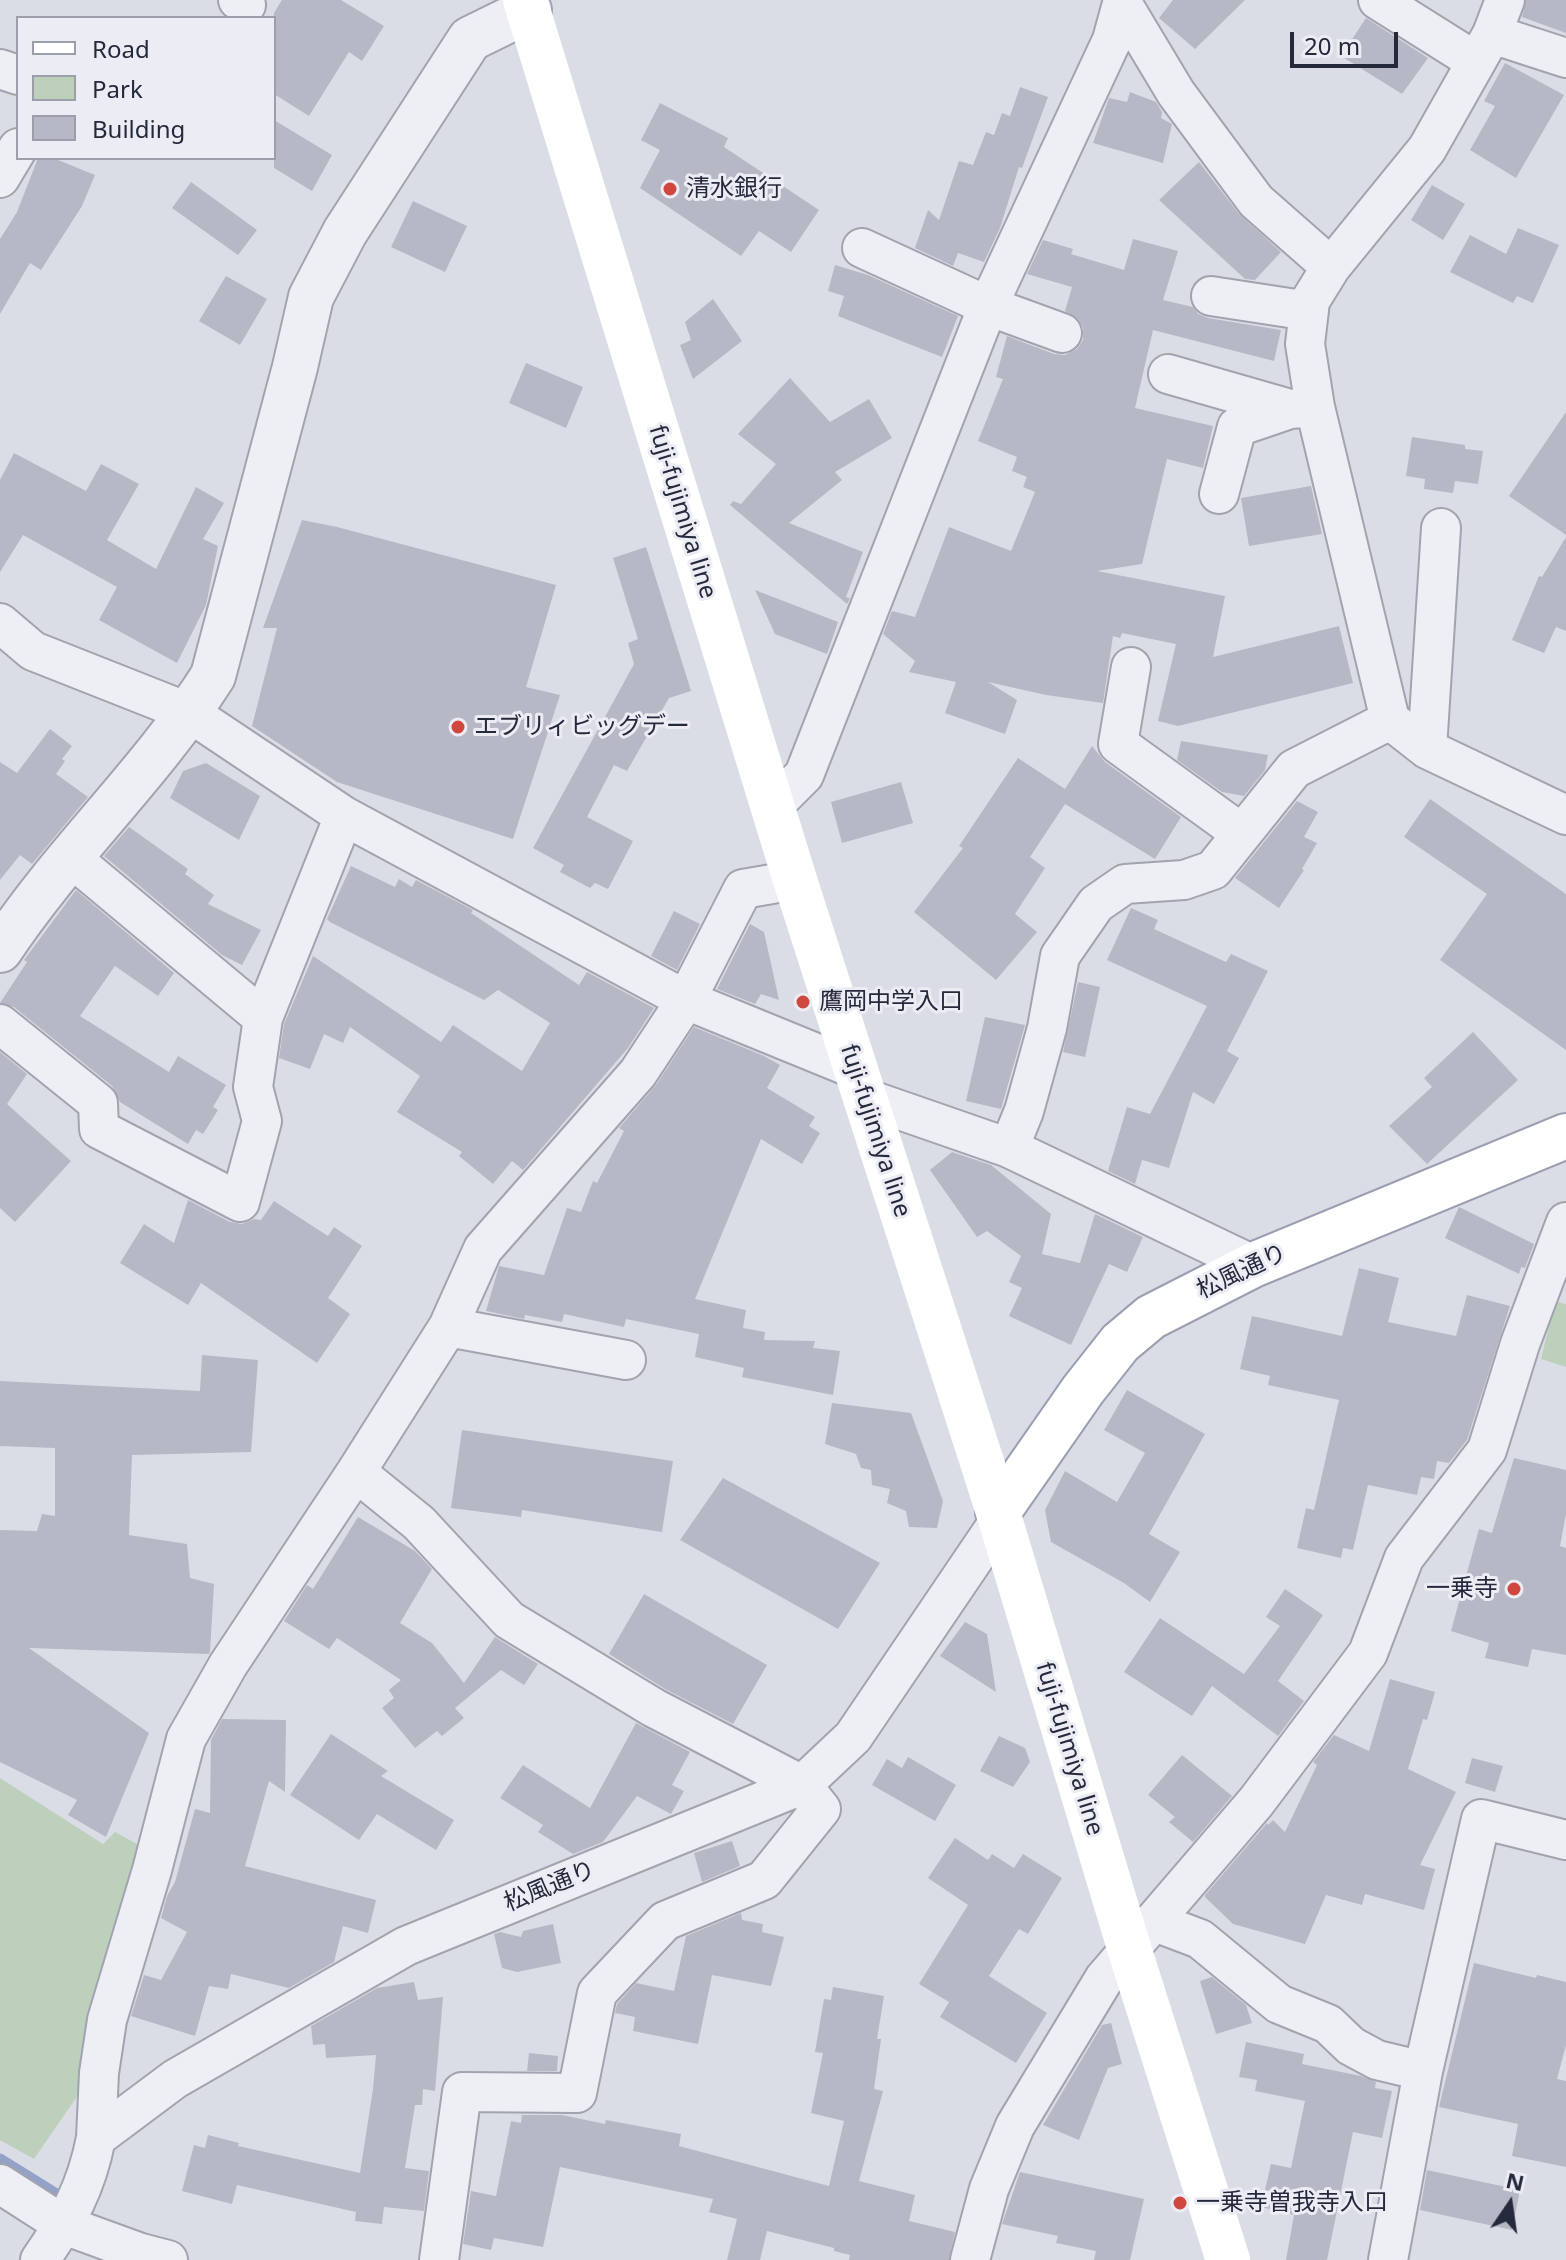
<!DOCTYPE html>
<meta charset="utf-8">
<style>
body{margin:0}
#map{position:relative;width:1566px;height:2260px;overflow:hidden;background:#dbdde6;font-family:"Noto Sans",sans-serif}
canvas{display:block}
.legend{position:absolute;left:16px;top:16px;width:260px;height:144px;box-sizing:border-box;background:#ebecf4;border:2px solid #9c9eaa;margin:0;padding:10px 14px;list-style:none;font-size:24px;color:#25293c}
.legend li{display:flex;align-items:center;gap:16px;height:40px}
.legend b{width:40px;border:2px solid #9c9eaa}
.north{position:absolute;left:1470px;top:2164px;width:80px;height:80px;-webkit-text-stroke:6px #ebecf4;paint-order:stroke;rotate:13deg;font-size:22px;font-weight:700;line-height:32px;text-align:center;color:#25293c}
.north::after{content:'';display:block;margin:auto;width:28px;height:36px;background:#25293c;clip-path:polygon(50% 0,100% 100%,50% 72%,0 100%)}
.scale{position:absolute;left:1290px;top:32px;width:108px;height:36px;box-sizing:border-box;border:4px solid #25293c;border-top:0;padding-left:10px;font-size:24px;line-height:28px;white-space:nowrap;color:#25293c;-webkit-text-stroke:6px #ebecf4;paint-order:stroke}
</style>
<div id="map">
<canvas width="1566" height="2260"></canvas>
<ul class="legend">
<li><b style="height:10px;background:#fff"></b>Road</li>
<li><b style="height:22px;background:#bdd0bc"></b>Park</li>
<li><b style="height:22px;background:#b6b8c6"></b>Building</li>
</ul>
<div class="north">N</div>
<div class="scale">20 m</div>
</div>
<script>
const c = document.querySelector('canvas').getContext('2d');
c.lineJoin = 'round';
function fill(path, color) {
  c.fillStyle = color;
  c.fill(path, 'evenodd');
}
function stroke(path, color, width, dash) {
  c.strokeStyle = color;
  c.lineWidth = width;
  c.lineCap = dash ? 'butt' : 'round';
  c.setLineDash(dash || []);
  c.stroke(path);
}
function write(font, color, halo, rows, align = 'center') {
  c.font = font + ' "Noto Sans","Noto Sans JP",sans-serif';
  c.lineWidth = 6;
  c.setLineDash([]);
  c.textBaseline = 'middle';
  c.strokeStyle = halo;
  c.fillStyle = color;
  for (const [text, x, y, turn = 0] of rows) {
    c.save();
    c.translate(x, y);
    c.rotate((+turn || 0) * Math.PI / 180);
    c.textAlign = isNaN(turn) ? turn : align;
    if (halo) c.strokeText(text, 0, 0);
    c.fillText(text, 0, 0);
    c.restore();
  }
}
const green = new Path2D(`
 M1555,1301L1566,1304V1367L1541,1359Z
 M0,1778L103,1844L115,1832L148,1850L76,2098L34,2159L0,2140Z`);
const stream = new Path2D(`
 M0,2159L66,2200`);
const building = new Path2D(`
 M282,0H341L384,26L362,61L349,52L309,116L274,94V13Z
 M1173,0H1245L1195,49L1159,18Z
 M1526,0H1566V33L1522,17Z
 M1366,18L1428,58L1402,94L1341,56Z
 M1505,63L1564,95L1516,178L1470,150L1495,106L1484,101Z
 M1020,87L1048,97L1022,168L1019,167L1000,228L984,262L958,253L953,266L915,248L928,210L939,220L959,161L973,165L986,132L994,135L1002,113L1010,116Z
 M1130,92L1156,102L1162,112L1161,118L1172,124L1163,163L1093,143L1109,98L1127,102Z
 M660,103L728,138L724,147L819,210L791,252L759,231L741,256L640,188L660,150L641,140Z
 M274,120L332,155L312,191L274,168Z
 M38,158H53L95,175L82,206L41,270L30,263L0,314V239L17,212Z
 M1199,162L1239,214L1281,252L1255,280L1245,279L1159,200Z
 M191,182L257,230L238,255L172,208Z
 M1432,185L1465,204L1443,240L1411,220Z
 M413,201L467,226L445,272L391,247Z
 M1518,228L1559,245L1533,303L1517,296L1513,303L1450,272L1470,235L1506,254Z
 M1133,239L1178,251L1163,300L1193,307L1198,314L1208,318L1281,330L1274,361L1153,330L1135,408L1213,426L1203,468L1167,459L1142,564L1097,571L1225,596L1213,657L1339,626L1353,683L1178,726L1158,721L1176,644L1122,633L1120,638L1113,636L1103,703L1046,695L988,682L1017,700L1005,734L945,713L956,682L909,672L915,661L883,634L892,611L915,617L949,527L1011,551L1035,492L1023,487L1027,477L1012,471L1017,457L978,441L1003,379L996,377L1007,336L1054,354L1065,355L1077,349L1083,340V328L1079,320L1065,311L1072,287L1027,274L1043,240L1073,249L1071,254L1124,270Z
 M835,265L868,275L958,316L942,357L838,316L844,296L828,291Z
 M226,276L267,299L240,345L199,321Z
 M713,299L742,341L693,379L680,345L691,340L685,322Z
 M526,363L583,387L566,428L509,403Z
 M790,378L830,422L869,399L892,438L835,472L842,480L789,523L863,552L846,597L850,598L847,604L730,505L733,501L741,504L776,464L738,434Z
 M1566,412V535L1509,496Z
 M1412,437L1465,445V449L1483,451L1478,484L1455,481L1453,493L1424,489L1425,479L1406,476Z
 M14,453L86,491L101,464L139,484L107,540L156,569L196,487L224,503L203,539L218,546L206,605L177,663L99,620L117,587L23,535L0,572V480Z
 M1311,486L1322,534L1249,546L1241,498Z
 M302,520L337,527L556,585L526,687L560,695L513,839L337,782L252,726L277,628H263Z
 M1566,537V631L1556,627L1544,653L1512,640L1539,576L1542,577Z
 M646,547L691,691L669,698L627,771L614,765L587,817L633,841L608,889L595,883L590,888L560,872L564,865L533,848L634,664L628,643L638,639L613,558Z
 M755,590L838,622L827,654L775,634Z
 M50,729L72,746L62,759L65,761L56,774L88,797L32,864L20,855L0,880V762L17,773Z
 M1181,741L1268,755L1265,770L1244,796L1222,792L1177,760Z
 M1092,746L1105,762L1181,817L1155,859L1065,804L1030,857L1045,868L1015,914L1037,932L996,980L914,912L963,848L959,846L1018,758L1065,789Z
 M206,763L260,796L239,840L170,798L183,771Z
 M901,782L913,823L842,843L831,802Z
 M1430,799L1566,894V1050L1440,960L1487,894L1404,837Z
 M1297,801L1318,812L1304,837L1317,843L1302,869L1304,870L1279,908L1235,878Z
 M129,827L188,869L185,874L214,895L208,904L261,930L242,965L222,955L104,856Z
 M351,866L395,887L399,879L412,887L416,880L473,910L471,913L579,985L587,972L654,1008L628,1048L523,1170L512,1161L493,1184L459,1156L462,1152L397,1112L420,1076L350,1027L343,1043L324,1034L310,1069L279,1058L284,1024L313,956L441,1042L453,1025L522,1071L550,1023L498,990L484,1000L330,922L327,919Z
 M76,890L174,973L158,996L115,966L80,1016L169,1072L178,1056L226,1085L213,1107L218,1110L203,1134L196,1130L188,1144L120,1102L112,1086L14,1007L0,1003L27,962L24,960Z
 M1131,908L1158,920L1154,929L1226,962L1231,954L1268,971L1227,1051L1239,1058L1214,1104L1193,1092L1169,1168L1142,1160L1135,1184L1108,1171L1127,1107L1150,1114L1207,1006L1107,960Z
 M674,911L700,924L677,970L651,956Z
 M750,924L764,932L779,1000L761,994L755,1004L717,989Z
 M1078,982L1100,987L1085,1057L1063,1052Z
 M985,1017L1025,1025L1001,1109L966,1101Z
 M694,1027L764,1056L780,1065L767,1088L815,1117L809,1126L820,1133L802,1164L761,1139L695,1299L746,1310L743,1328L765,1332L764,1340L815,1341L813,1348L840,1351L833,1395L742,1377L744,1368L695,1357L699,1334L626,1319L624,1327L564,1314L562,1322L525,1315L524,1319L486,1311L499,1266L544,1275L567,1208L581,1212L593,1181L597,1183L624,1131L619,1128L656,1085Z
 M1473,1032L1518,1080L1427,1164L1389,1126L1432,1087L1424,1078Z
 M0,1052L27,1074L7,1104L71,1161L15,1222L0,1208Z
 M952,1152L991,1165L1051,1214L1042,1254L1080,1263L1095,1214L1143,1237L1127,1272L1109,1264L1071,1345L1009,1316L1022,1288L1009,1282L1021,1256L987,1231L977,1237L930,1170Z
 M188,1200L230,1222L242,1224L254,1219L261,1220L274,1201L328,1236L334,1227L362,1246L328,1298L350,1314L317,1363L201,1283L188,1305L120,1263L144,1224L174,1243Z
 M1459,1207L1534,1244L1525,1268L1521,1267L1519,1274L1445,1238Z
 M1359,1268L1399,1278L1388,1322L1456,1336L1467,1295L1510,1306L1467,1440L1449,1463L1437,1461L1434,1479L1421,1477L1417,1495L1368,1485L1353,1550L1343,1548L1341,1558L1297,1548L1306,1508L1314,1510L1339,1400L1268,1385L1270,1376L1240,1369L1252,1316L1342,1336Z
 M202,1355L258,1360L251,1452L132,1455L129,1535L187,1544L190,1578L214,1584L210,1652L209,1654L29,1648L149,1733L106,1837L68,1815L77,1800L0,1762V1530L37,1531L42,1514L55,1516V1448L0,1446V1381L200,1391Z
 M1127,1390L1205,1434L1149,1534L1180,1552L1150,1602L1124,1583L1051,1542L1045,1510L1065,1471L1117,1502L1145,1453L1104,1430Z
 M832,1403L911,1413L943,1501L937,1528L909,1527L906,1511L887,1503L890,1489L872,1485L871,1470L861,1468L856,1454L825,1444Z
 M462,1430L673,1461L662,1532L522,1510L521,1517L451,1508Z
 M1514,1458L1566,1470V1514L1560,1546L1566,1548V1655L1532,1649L1528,1667L1485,1658L1489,1643L1451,1631L1479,1529L1492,1533Z
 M723,1478L880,1563L838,1629L680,1540Z
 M358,1517L415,1551L432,1569L400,1623L432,1643L464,1683L495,1637L538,1664L524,1685L501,1670L455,1708L464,1718L442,1736L437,1731L415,1748L382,1708L394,1698L389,1690L401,1680L337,1638L329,1649L284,1621L307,1585L313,1589Z
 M1285,1589L1323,1615L1278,1681L1304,1701L1278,1736L1212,1686L1192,1716L1124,1672L1160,1618L1244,1674L1280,1626L1266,1617Z
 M644,1594L767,1665L733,1724L665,1689L609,1654Z
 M965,1622L987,1634L996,1692L940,1656Z
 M1390,1679L1435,1692L1427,1720L1423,1719L1408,1769L1456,1792L1420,1865L1435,1869L1424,1910L1365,1894L1362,1905L1326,1895L1305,1944L1233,1924L1205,1897V1895L1267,1823L1268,1825L1273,1820L1285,1832L1317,1765L1313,1762L1334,1735L1369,1751Z
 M222,1719L286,1720L285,1792L269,1781L245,1866L376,1900L368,1933L343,1926L334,1962L289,1988L231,1974L228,1989L209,1986L195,2036L131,2016L144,1975L161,1980L187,1932L161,1918L167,1896L175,1882L195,1809L210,1813L211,1740Z
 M636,1723L690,1752L672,1785L684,1791L671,1814L637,1796L603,1842L573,1854L538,1832L543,1825L500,1798L523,1765L590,1808Z
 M331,1734L388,1771L381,1776L454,1820L436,1850L377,1814L359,1840L290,1795Z
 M999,1736L1025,1748L1030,1762L1013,1787L980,1771Z
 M1182,1755L1232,1796L1193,1842L1169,1822L1175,1817L1148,1795Z
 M908,1757L956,1785L935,1821L872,1785L887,1759L902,1768Z
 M1472,1758L1503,1766L1495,1792L1465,1783Z
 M955,1838L988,1860L992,1854L1014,1868L1023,1854L1062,1878L1028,1934L1019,1929L989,1976L1047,2013L1016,2063L940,2017L949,2002L919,1984L968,1905L928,1878Z
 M732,1841L740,1866L702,1882L694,1853Z
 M741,1913L742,1920L763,1924L762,1932L784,1937L771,1986L712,1975L698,2044L633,2031L635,2017L615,2013L617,2004L636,1983L674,1991L686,1936Z
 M553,1924L561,1963L517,1972L502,1968L494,1934L500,1932L521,1937L523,1931Z
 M1474,1963L1536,1978L1537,1975L1566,1982V2045L1557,2079L1566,2081V2167L1512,2156L1518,2124L1439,2107Z
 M1212,1977L1246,2005L1252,2023L1216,2034L1200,1981Z
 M414,1982L418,2000L443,1997L435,2091L423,2089L422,2105H415L405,2168L429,2171L424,2211L384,2207L382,2224L355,2221L356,2212L237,2185L232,2204L182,2191L194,2145L205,2148L208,2135L239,2143L238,2146L360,2173L373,2089L376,2055L326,2058L325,2044L313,2045L311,2026L377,1988Z
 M833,1987L884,1996L877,2039H881L874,2089L883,2091L859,2181L915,2195L909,2221L955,2232L949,2260H849L850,2255L834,2251V2248L767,2231L760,2260H727L737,2219L709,2212L713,2199L560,2167L543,2247L494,2238L491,2250L463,2244L471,2191L496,2196L511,2121L521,2123L522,2115H562L605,2124L606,2120L681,2134L679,2146L829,2186L844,2121L811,2113L823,2053L815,2052L824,1999L831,2000Z
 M1111,2023L1122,2064L1108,2068L1079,2140L1043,2125L1102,2025Z
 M1246,2042L1304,2054L1302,2064L1361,2076L1376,2082L1375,2088L1392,2091L1382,2138L1353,2132L1327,2260H1286L1294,2215L1261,2207L1271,2164L1291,2168L1305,2101L1255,2091L1257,2080L1239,2077Z
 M529,2053L558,2056L557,2071H527Z
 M1427,2170L1520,2190L1512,2230L1420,2210Z
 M1020,2172L1144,2199L1130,2260H1094L1096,2251L1056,2243L1058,2236L1002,2224Z`);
const minor = new Path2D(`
 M238,0L246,5
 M1378,0L1475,61
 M1505,0L1492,34L1427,149L1331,267L1310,301L1305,344L1315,407L1390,720L1427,749L1566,815
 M1122,3L1176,93L1256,201L1331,267
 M1492,34L1566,58
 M0,69L18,75
 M0,178L18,148
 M862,248L988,306L1062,333
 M1211,296L1309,311
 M1168,374L1290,409
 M1219,494L1237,427L1290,409L1315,407
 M0,623L33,651L190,713L344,816L686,1000L855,1069
 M1131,667L1118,744L1241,833
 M1427,749L1441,528
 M772,807L804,775L988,306L1112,40L1123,0
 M69,856L263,1018
 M0,1024L98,1103L99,1129L240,1202L262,1121L253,1087L263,1018L344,816
 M865,1098L1009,1148L1253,1265
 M1009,1148L1024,1111L1047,1028L1060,956L1096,904L1125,884L1184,880L1213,870L1294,769L1390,720
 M448,1327L626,1360
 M356,1472L419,1523L509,1620L654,1708L802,1785L821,1809L764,1880L665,1921L597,1993L577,2093L462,2092L439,2260
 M1155,1922L1200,1939L1279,2004L1328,2024L1351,2046L1377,2060L1423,2071
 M96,2138L99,2073L107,2020L152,1870L186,1739L228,1665L356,1472L448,1327L483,1249L638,1073L686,1000L743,889L795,880
 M0,2184L64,2225L141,2253L168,2260
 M40,2260C69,2218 86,2189 96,2138L175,2079L406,1946L802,1785L853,1737L1000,1520
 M970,2260L989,2189L1015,2126L1104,1979L1256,1802L1368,1653L1404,1558L1487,1450L1520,1344L1566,1222
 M1388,2260L1423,2071L1481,1819L1566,1840`);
const tertiary = new Path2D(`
 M0,950C64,853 151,774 213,676L295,367L311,297L345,232L470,39L529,10`);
const secondary = new Path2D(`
 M525,0L795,880L998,1512L1130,1951L1228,2260`);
const primary = new Path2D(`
 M998,1512L1083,1390L1120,1343L1151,1317L1253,1265L1566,1136`);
const markers = [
 [670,189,8,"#cf473d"],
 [458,727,8,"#cf473d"],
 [803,1002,8,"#cf473d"],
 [1514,1589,8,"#cf473d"],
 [1180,2203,8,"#cf473d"]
];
const poiNames = [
 ["清水銀行",686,189],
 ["エブリィビッグデー",474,727],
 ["鷹岡中学入口",819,1002],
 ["一乗寺",1498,1589,"right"],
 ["一乗寺曽我寺入口",1196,2203]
];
const streetNames = [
 ["fuji-fujimiya line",682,512,73],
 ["fuji-fujimiya line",875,1131,72],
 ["松風通り",1242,1272,-25],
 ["fuji-fujimiya line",1069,1749,73],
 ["松風通り",550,1887,-22]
];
fill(green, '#bdd0bc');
stroke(stream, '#95a2c7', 11);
fill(building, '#b6b8c6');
stroke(minor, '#a1a3b0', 42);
stroke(tertiary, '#a1a3b0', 48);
stroke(primary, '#9b9fb2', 48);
stroke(minor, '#eeeff4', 38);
stroke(tertiary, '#eeeff4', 44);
stroke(secondary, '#fff', 44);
stroke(primary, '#fff', 44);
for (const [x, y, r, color] of markers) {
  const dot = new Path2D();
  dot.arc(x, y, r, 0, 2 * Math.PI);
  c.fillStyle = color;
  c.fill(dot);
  stroke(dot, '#ebecf4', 3);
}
write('24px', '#25293c', '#ebecf4', poiNames, 'left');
write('24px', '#25293c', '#ebecf4', streetNames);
</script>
